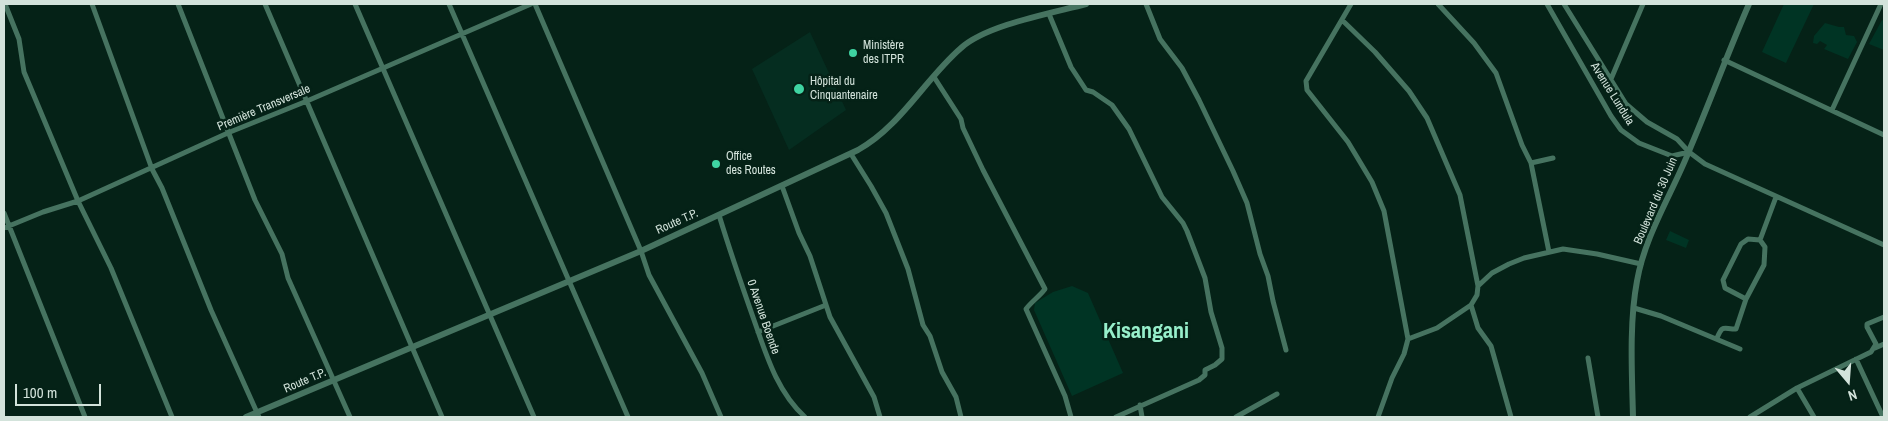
<!DOCTYPE html>
<meta charset="utf-8">
<style>
body{margin:0}
#map{position:relative;width:1888px;height:421px;overflow:hidden;background:#052217;font-family:"Archivo Narrow",sans-serif}
canvas{display:block}
.frame{position:absolute;inset:0;border:5px solid #d3e3db;pointer-events:none}
.north{position:absolute;left:1823px;top:356px;width:50px;height:50px;-webkit-text-stroke:4px #052217;paint-order:stroke;rotate:162deg;font-size:14px;font-weight:700;line-height:20px;text-align:center;color:#d3e3db}
.north::after{content:'';display:block;margin:auto;width:18px;height:22px;background:#d3e3db;clip-path:polygon(50% 0,100% 100%,50% 72%,0 100%)}
.scale{position:absolute;left:15px;top:384px;width:86px;height:22px;box-sizing:border-box;border:2px solid #d3e3db;border-top:0;padding-left:6px;font-size:15px;line-height:18px;white-space:nowrap;color:#d3e3db;-webkit-text-stroke:4px #052217;paint-order:stroke}
</style>
<div id="map">
<canvas width="1888" height="421"></canvas>
<div class="frame"></div>
<div class="north">N</div>
<div class="scale">100 m</div>
</div>
<script>
const c = document.querySelector('canvas').getContext('2d');
c.lineJoin = 'round';
function fill(path, color) {
  c.fillStyle = color;
  c.fill(path, 'evenodd');
}
function stroke(path, color, width, dash) {
  c.strokeStyle = color;
  c.lineWidth = width;
  c.lineCap = dash ? 'butt' : 'round';
  c.setLineDash(dash || []);
  c.stroke(path);
}
function write(font, color, halo, rows, align = 'center') {
  c.font = font + ' "Archivo Narrow",sans-serif';
  c.lineWidth = 5;
  c.setLineDash([]);
  c.textBaseline = 'middle';
  c.strokeStyle = halo;
  c.fillStyle = color;
  for (const [text, x, y, turn = 0] of rows) {
    c.save();
    c.translate(x, y);
    c.rotate((+turn || 0) * Math.PI / 180);
    c.textAlign = isNaN(turn) ? turn : align;
    if (halo) c.strokeText(text, 0, 0);
    c.fillText(text, 0, 0);
    c.restore();
  }
}
const built = new Path2D(`
 M810,32L846,110L789,150L752,69Z`);
const green = new Path2D(`
 M1784,4H1814L1786,63L1762,52Z
 M1882,20L1884,21V50L1869,44Z
 M1825,23L1839,27H1844L1846,35L1854,36L1857,42L1848,59L1824,49L1827,45L1820,41L1817,44L1813,43L1814,36Z
 M1670,231L1689,240L1686,248L1666,240Z
 M1072,286L1088,293L1123,373L1072,396L1034,310L1035,303L1053,292Z`);
const minor = new Path2D(`
 M5,4L19,39L24,72L78,201L111,268L172,417
 M92,4L152,169L162,188L211,310L259,417
 M178,4L255,200L282,254L288,278L350,417
 M265,4L442,417
 M355,4L534,417
 M449,4L628,417
 M535,4L641,251L649,275L702,373L721,417
 M1146,4L1160,39L1182,68L1199,100L1233,171L1247,203L1260,254L1268,276L1273,301L1286,350
 M1351,4L1306,81L1307,90L1348,142L1372,182L1384,211L1408,339L1404,354L1392,378L1378,417
 M1438,4L1474,43L1496,73L1522,145L1531,163L1549,252
 M1547,4L1611,116L1621,130L1639,143L1672,156L1689,152
 M1564,4L1626,104L1647,122L1677,139L1689,152L1705,164L1884,245
 M1049,14L1071,67L1086,90L1093,92L1112,105L1129,129L1162,197L1183,223L1187,231L1205,278L1211,312L1222,348V359L1215,365L1205,370V375L1199,380L1116,417
 M1342,20L1375,52L1409,91L1427,118L1460,195L1478,286
 M1724,60L1884,135
 M934,77L961,119L963,128L983,170L1045,289C1039,297 1032,301 1026,309L1065,396L1071,417
 M1611,79L1643,4
 M1832,110L1881,4
 M851,154L871,186L886,213L908,269L923,325L930,336L942,372L956,397L961,417
 M1531,163L1553,158
 M782,186L799,233L810,256L830,317L874,397L880,417
 M4,213L85,417
 M719,215C730,251 742,286 754,320C766,354 777,392 805,417
 M4,228L43,212L78,201L230,132L307,101L531,4
 M1746,299L1725,288L1723,280L1741,244L1748,239L1760,240
 M1471,305L1478,328L1491,346L1511,417
 M1634,308L1661,316L1740,349
 M758,332L826,305
 M1717,338C1723,324 1723,329 1736,329L1746,299L1764,265L1765,247L1760,240L1776,197
 M1408,339L1437,328L1471,305L1477,295L1478,286L1492,273L1509,264L1524,258L1563,249L1597,254L1641,264
 M1875,348L1884,344
 M1588,358L1598,417
 M1856,359L1883,417
 M1797,388L1814,417
 M1140,405L1142,417
 M1236,417L1277,394
 M1750,417L1797,388L1871,352L1876,344L1867,327V324L1884,317`);
const tertiary = new Path2D(`
 M246,417L641,251L858,150C901,126 925,79 961,48C986,25 1052,13 1086,4
 M1633,417C1632,374 1629,323 1637,281C1645,235 1672,194 1689,151C1710,102 1728,52 1749,4`);
const markers = [
 [853,53,5,"#3fd4a2"],
 [799,89,6,"#3fd4a2"],
 [716,164,5,"#3fd4a2"]
];
const poiNames = [
 ["Ministère",863,46],
 ["des ITPR",863,60],
 ["Hôpital du",810,82],
 ["Cinquantenaire",810,96],
 ["Office",726,157],
 ["des Routes",726,171]
];
const streetNames = [
 ["Avenue Lundula",1612,94,58],
 ["Première Transversale",264,108,-23],
 ["Boulevard du 30 Juin",1656,201,-67],
 ["Route T.P.",677,222,-24],
 ["0 Avenue Boende",763,317,71],
 ["Route T.P.",305,381,-23]
];
const townNames = [
 ["Kisangani",1146,332]
];
fill(built, '#052d20');
fill(green, '#003424');
stroke(minor, '#467360', 5);
stroke(tertiary, '#467360', 6);
for (const [x, y, r, color] of markers) {
  const dot = new Path2D();
  dot.arc(x, y, r, 0, 2 * Math.PI);
  c.fillStyle = color;
  c.fill(dot);
  stroke(dot, '#052217', 2);
}
write('12px', '#d3e3db', '#052217', poiNames, 'left');
write('12px', '#d3e3db', '#052217', streetNames);
write('bold 22px', '#97efcb', '#052217', townNames);
</script>
